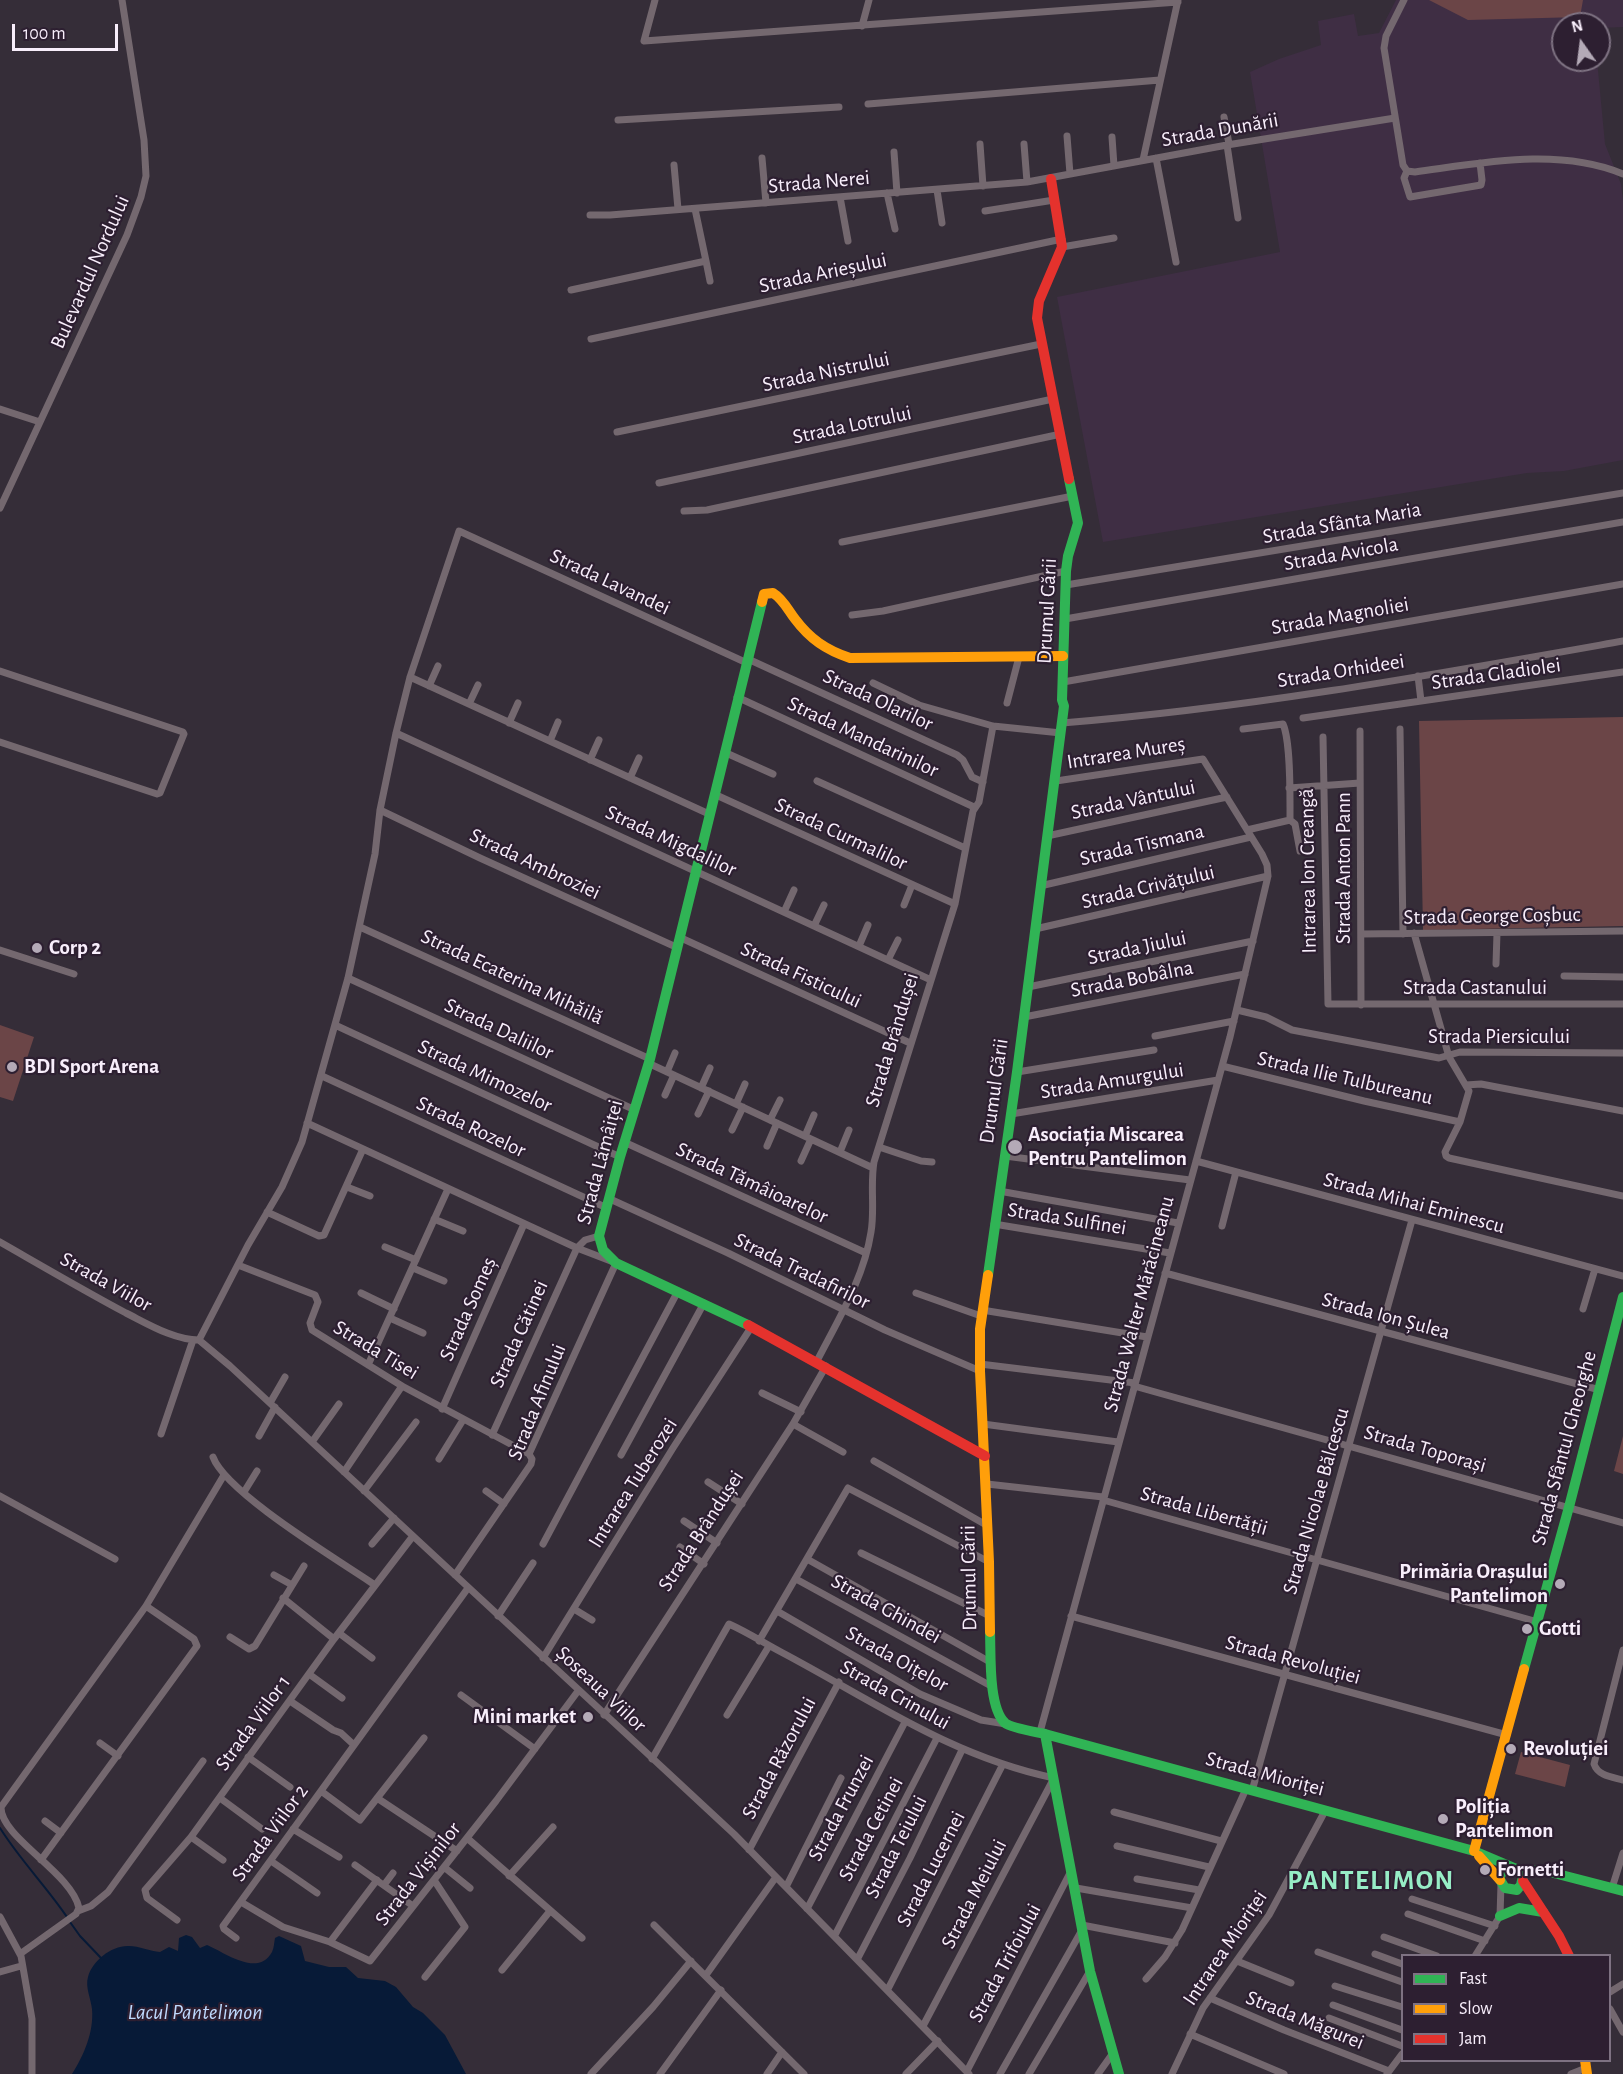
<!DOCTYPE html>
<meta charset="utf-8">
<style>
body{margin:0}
#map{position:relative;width:1623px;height:2074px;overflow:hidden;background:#352d38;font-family:"Alegreya Sans",sans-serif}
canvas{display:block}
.legend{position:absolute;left:1401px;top:1954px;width:210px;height:108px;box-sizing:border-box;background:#2d1f31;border:2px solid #7e7282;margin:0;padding:8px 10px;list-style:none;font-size:18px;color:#f8eefb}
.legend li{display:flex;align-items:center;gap:12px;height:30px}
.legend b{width:30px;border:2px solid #7e7282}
.north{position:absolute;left:1551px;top:12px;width:60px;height:60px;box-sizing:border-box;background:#2d1f31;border:2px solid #7e7282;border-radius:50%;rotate:346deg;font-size:16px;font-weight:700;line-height:24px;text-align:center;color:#f8eefb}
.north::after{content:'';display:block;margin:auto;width:21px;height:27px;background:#b4aab7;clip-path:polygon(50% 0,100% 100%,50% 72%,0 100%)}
.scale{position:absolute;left:12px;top:24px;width:106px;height:27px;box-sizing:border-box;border:3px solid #f8eefb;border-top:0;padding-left:8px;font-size:18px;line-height:21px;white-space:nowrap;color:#f8eefb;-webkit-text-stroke:4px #2d1f31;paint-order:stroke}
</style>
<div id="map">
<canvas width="1623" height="2074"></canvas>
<ul class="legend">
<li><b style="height:8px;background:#30b455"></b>Fast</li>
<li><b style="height:8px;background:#ff9f0a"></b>Slow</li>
<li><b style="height:8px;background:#e5322d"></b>Jam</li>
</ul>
<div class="north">N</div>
<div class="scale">100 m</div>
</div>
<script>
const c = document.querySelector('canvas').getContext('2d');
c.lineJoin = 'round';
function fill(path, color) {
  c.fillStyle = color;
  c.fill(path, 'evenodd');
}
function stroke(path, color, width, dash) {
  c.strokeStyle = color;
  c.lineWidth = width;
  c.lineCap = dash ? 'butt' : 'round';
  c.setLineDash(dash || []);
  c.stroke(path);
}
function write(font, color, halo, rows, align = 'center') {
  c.font = font + ' "Alegreya Sans",sans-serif';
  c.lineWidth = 4.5;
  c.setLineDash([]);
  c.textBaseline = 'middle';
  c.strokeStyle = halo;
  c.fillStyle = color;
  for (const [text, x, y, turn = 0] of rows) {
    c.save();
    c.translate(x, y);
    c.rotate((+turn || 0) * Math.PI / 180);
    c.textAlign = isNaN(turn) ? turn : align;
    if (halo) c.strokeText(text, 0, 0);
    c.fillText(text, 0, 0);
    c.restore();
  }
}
const built = new Path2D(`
 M1396,0H1623V27L1599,28V24H1563V60H1597L1605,144L1621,184L1623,201V460L1564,471L1527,473L1103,542L1057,297L1280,252L1250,72L1279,59L1321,45L1318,21L1354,14L1358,36L1379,33Z`);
const green = new Path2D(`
 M1429,0H1583L1580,17L1468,20Z
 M1623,717V926L1423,930L1419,721Z
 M0,1025L34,1037L13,1101L0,1097Z
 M1623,1436V1474L1614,1471Z
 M1521,1752L1570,1765L1565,1787L1515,1774Z`);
const water = new Path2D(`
 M186,1935L192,1937L200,1948L207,1945C224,1952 258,1978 272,1952C274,1948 274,1943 275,1938L279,1936L301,1946L305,1961L329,1967H346L358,1978L385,1981L396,1987L413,2007L423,2013L445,2035L466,2074H72C84,2055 94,2032 92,2009C91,1999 85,1987 88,1977C92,1961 112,1945 129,1946C139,1946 150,1951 160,1952L169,1947L178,1951L179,1938Z`);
const stream = new Path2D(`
 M0,1828C20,1860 46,1886 67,1917
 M70,1922L80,1936L101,1958`);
const street = new Path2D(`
 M655,0L644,41L1178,2
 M1404,0L1386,36L1384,48L1403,165L1407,171L1415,172C1482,163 1558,147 1623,174
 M862,26L869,0
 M868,104L1160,80
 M1224,117L1229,144
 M618,120L839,107
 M1067,136L1070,174
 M1112,137L1114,166
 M980,144L983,186
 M1024,144L1027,182
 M1227,145L1238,218
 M894,152L897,193
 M762,158L766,203
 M1156,158L1176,262
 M1143,160L1178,0
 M674,165L678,209
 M1407,171L1404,178L1410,197L1481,185L1482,180L1480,163
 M937,190L942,223
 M887,193L895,229
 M840,197L848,241
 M985,211L1054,200
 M590,215H610L1027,182L1227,145L1395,118
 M1062,247L1114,238
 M706,261L710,281
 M571,290L706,261L695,209
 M591,339L1062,239
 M0,409L40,422
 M617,432L1041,344
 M659,483L1053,399
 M0,508L127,235L141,197L146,176L144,140L122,0
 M684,511L707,510L1061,434
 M842,542L1073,496
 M1066,585L1623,493
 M852,615L883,611L1066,571
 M1065,619L1623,522
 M748,659L957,755L963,760L972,777L983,782
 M0,671L183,732L184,734L160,793L157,794L0,742
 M1418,676L1421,701
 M410,677L709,814
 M1063,682L1623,584
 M873,683L919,705L993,726L1061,733
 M429,686L438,666
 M737,697L974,807
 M1007,703L1019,657
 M469,704L478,685
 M1303,718L1623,672
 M509,723L518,703
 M1062,723C1250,708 1437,674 1623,641
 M1243,729L1283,724C1291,742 1290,798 1290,820L1247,830
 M1400,729L1403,934
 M1360,731L1361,1005
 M396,733L931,980
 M1323,737L1328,1004H1623
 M550,741L558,722
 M724,752L773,774
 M590,760L599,740
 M630,778L639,758
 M817,781L965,848
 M1289,788L1360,783
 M714,794L955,904
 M380,810L480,858L676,947
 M1290,820L1295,824L1300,851
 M1047,836L1227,797
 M1040,886L1251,837
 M904,905L912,885
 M784,912L794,890
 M814,926L824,905
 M360,927L650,1059
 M1035,929L1268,876
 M1414,933L1449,1057L1469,1091L1460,1122L1445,1152L1446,1156L1449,1158L1623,1196
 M1361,934L1623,931
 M679,937L910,1043
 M859,946L868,925
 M0,950L74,974
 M888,960L898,940
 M1496,964L1497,933
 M1564,976L1623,977
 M348,978L635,1110
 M1028,987L1253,941
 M1237,1010L1266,1017L1292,1030L1439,1058L1460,1052L1623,1053
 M1024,1017L1245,974
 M335,1025L620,1157
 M1155,1036L1234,1021
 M648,1063L873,1168
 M1222,1066L1364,1101L1460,1122
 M667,1072L675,1053
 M1017,1072L1154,1050
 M322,1076L607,1208
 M1466,1085L1481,1084L1623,1111
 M701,1088L710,1068
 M665,1095L674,1075
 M736,1104L745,1084
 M698,1114L709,1091
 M1011,1114L1218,1080
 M770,1120L780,1100
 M307,1123L577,1248L616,1263L529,1454L532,1459L531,1464L455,1575
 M732,1130L743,1107
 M805,1136L814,1115
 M624,1142L866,1253
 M767,1146L777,1123
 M879,1147L921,1161L932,1162
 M840,1152L849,1130
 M1005,1156L1190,1180
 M801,1161L811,1139
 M1196,1161L1623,1276
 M347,1187L370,1196
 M999,1191L1178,1223
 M610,1199L728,1253L885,1330L980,1371
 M267,1212L319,1236L324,1235L363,1149
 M434,1219L463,1231
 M994,1224L1170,1253
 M1222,1226L1236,1172
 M0,1242C42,1266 83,1290 126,1313C148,1324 174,1340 199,1340
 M385,1247L416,1260
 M238,1265L315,1295L318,1302L310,1323L312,1330L402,1386L529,1454
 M413,1268L444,1281
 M1165,1273L1600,1390
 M361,1293L394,1309
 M916,1293L981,1316
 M1583,1309L1595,1269
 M982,1310L1147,1337
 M390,1318L423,1333
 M199,1340L248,1245L282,1187L302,1142L348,978L375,854L380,810L396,733L410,677L459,531L747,663
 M199,1340L230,1366L734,1834L969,2074
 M817,1361C838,1320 864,1278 871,1232C875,1209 870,1185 874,1162L955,904L973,811L979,802L993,726
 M980,1364L1135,1383
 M368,1365L448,1189
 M1134,1386L1623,1523
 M762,1393L801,1412
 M270,1403L285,1377
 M442,1409L524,1224
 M793,1424L843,1452
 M983,1424L1118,1442
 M161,1434L193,1340
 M492,1435L577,1248L585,1240L599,1236
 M259,1436L275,1407
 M312,1442L339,1404
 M621,1455L704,1303
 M213,1457C226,1493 340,1561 375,1585
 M439,1459L463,1420
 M874,1461L988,1526
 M344,1472L402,1386
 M708,1482L742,1504
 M987,1484L1103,1497
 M364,1491L416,1422
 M486,1491L504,1504
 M244,1492L257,1471
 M0,1496L115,1559
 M1103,1500L1538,1622
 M684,1521L717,1543
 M372,1544L394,1518
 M543,1544L678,1291
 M680,1547L704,1564
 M861,1553L990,1616
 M807,1559L990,1662
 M274,1575L292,1585
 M796,1579L991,1686
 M283,1598L334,1639
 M574,1609L592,1620
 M777,1611L920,1694L981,1720L1006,1724
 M498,1616L533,1563
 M1071,1616L1507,1735
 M339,1633L372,1658
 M230,1637L249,1649L255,1646L304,1566
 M759,1641L848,1488L989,1562
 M1623,1650L1594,1764C1598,1776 1612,1777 1623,1780
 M543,1658L673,1448L752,1326
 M309,1674L342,1698
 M461,1695L535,1749
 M290,1701L333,1730L341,1733L354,1745
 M604,1715L793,1424L826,1366
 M727,1715L769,1646
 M1040,1732L1230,1037L1268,876L1267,865L1262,854L1203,759L1056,781
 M100,1743L118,1756
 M248,1757L290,1787
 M652,1759L729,1624C747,1632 764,1643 781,1652C872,1700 950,1756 1054,1778L923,2026
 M321,1791L360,1820L424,1738
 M1252,1791L1412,1220
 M220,1798L262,1829
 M377,1798L457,1851
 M1114,1812L1221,1841
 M45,1821L61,1833
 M293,1829L339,1857
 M191,1837L223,1860
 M467,1838L582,1938
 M1117,1846L1209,1867
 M749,1850L839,1682
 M41,1860L197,1646L194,1639L146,1606
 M271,1861L317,1893
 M355,1865L413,1906
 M444,1867L470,1888
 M509,1876L553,1827
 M1137,1879L1199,1890
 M384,1885L393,1873
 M786,1887L841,1778
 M1076,1888L1192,1908
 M1612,1888L1623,1853
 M1412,1899L1495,1926
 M241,1902L283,1927L330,1942L370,1961L496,1801L578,1691
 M807,1909L905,1722
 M78,1911L91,1906L108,1892L203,1761
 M1408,1914L1485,1941
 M0,1917L21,1956L32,2019V2074
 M177,1920L147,1898L145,1890L191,1837L334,1639L413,1536
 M654,1925L804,2074
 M1082,1925L1175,1943
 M835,1935L937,1738
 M1384,1937L1437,1956
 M236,1938L224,1929L223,1926L468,1588
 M330,1942L377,1880
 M1318,1952L1402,1982
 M20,1954L76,1914L79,1908C72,1873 0,1837 1,1807L146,1606L224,1475
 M1375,1954L1402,1964
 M1475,1956L1500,1916L1501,1884
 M858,1958L910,1858L962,1750
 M1237,1961L1291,1983
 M502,1970L550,1911
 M0,1972L21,1966
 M706,1975L776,1877
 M425,1977L465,1927L434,1880
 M1146,1979L1165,1957L1182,1930L1246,1789
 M1335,1986L1402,2007
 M888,1989L1003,1764
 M1610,1992L1623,1984
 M1210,1998L1284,2030L1389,2071
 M1333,2005L1402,2030
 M1610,2009L1623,2032
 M1329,2018L1402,2046
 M1190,2034L1284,2074
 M967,2071L1071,1871
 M591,2074L653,2007L691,1961
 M660,2074L721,1990
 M767,2074L782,2052
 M906,2074L938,2041
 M1000,2074L1082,1930
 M1029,2074L1090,1971
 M1098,2074L1113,2053
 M1172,2074L1203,2008L1269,1915L1325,1811
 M1387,2074L1402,2054
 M1571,2074L1586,2068`);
const fast = new Path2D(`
 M988,1275L1017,1072L1064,706L1062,700L1066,571L1068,556L1078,523L1069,479
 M748,1325L616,1263L603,1250L599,1236L620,1157L650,1059L762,602
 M990,1632C991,1654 988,1707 1005,1723C1011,1728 1036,1732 1045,1734L1090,1971L1119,2074
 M1524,1669L1569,1507L1623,1297
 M1045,1734L1474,1851L1519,1870L1546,1871L1623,1891
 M1510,1867L1502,1872L1499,1878L1505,1888L1517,1890L1521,1885L1523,1876
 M1500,1916L1519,1908L1543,1912`);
const slow = new Path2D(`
 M762,602L764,594L773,593C783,599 788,610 795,619C810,639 826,650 850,658L1063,656
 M988,1275L980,1329V1371L989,1562L990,1632
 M1474,1851L1524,1669
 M1479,1856L1500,1880
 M1585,2060L1587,2074`);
const jam = new Path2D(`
 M1051,179L1062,247L1039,301L1037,318L1069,479
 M748,1325L985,1456
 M1523,1881L1559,1936L1569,1956`);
const markers = [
 [37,948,6,"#b4aab7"],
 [12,1067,6,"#b4aab7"],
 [1015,1147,8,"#b4aab7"],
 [1560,1584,6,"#b4aab7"],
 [1527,1629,6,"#b4aab7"],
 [588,1717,6,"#b4aab7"],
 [1511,1749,6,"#b4aab7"],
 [1443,1819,6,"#b4aab7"],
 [1485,1870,6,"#b4aab7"]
];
const streetNames = [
 ["Strada Dunării",1220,130,-10],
 ["Strada Nerei",819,182,-5],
 ["Bulevardul Nordului",90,272,-66],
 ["Strada Arieșului",823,273,-12],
 ["Strada Nistrului",826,372,-12],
 ["Strada Lotrului",852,425,-12],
 ["Strada Sfânta Maria",1342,523,-10],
 ["Strada Avicola",1341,554,-10],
 ["Strada Lavandei",610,582,25],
 ["Drumul Gării",1047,611,-87],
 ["Strada Magnoliei",1340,616,-10],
 ["Strada Orhideei",1341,671,-9],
 ["Strada Gladiolei",1496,674,-8],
 ["Strada Olarilor",878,700,25],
 ["Strada Mandarinilor",863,737,25],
 ["Intrarea Mureș",1126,753,-9],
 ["Strada Vântului",1133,800,-12],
 ["Strada Curmalilor",841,834,25],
 ["Strada Migdalilor",671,841,25],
 ["Strada Tismana",1142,845,-13],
 ["Strada Ambroziei",535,864,25],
 ["Strada Anton Pann",1344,868,-90],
 ["Intrarea Ion Creangă",1308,871,-91],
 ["Strada Crivățului",1148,887,-13],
 ["Strada George Coșbuc",1492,916,-1],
 ["Strada Jiului",1137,948,-12],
 ["Strada Fisticului",801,975,25],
 ["Strada Ecaterina Mihăilă",512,977,25],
 ["Strada Bobâlna",1132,979,-11],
 ["Strada Castanului",1475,988],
 ["Strada Daliilor",499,1029,25],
 ["Strada Piersicului",1499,1037],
 ["Strada Brândușei",892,1040,-73],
 ["Strada Mimozelor",485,1076,25],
 ["Strada Ilie Tulbureanu",1345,1078,13],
 ["Strada Amurgului",1112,1081,-9],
 ["Drumul Gării",994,1091,-82],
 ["Strada Rozelor",471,1127,25],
 ["Strada Lămâiței",600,1162,-75],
 ["Strada Tămâioarelor",752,1183,25],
 ["Strada Mihai Eminescu",1414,1203,15],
 ["Strada Sulfinei",1067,1219,9],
 ["Strada Tradafirilor",802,1271,26],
 ["Strada Viilor",106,1282,29],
 ["Strada Walter Mărăcineanu",1139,1304,-75],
 ["Strada Someș",468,1309,-66],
 ["Strada Ion Șulea",1386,1316,15],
 ["Strada Cătinei",519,1334,-66],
 ["Strada Tisei",376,1350,31],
 ["Strada Afinului",537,1402,-68],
 ["Strada Sfântul Gheorghe",1564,1448,-75],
 ["Strada Toporași",1425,1449,16],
 ["Intrarea Tuberozei",633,1483,-58],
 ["Strada Nicolae Bălcescu",1316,1501,-74],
 ["Strada Libertății",1204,1511,16],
 ["Strada Brândușei",701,1531,-57],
 ["Drumul Gării",969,1578,-91],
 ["Strada Ghindei",886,1609,29],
 ["Strada Oițelor",897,1659,29],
 ["Strada Revoluției",1293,1660,15],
 ["Șoseaua Viilor",601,1689,43],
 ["Strada Crinului",895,1695,29],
 ["Strada Viilor 1",253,1723,-54],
 ["Strada Răzorului",779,1758,-62],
 ["Strada Mioriței",1265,1774,15],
 ["Strada Frunzei",841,1808,-62],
 ["Strada Cetinei",871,1829,-62],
 ["Strada Viilor 2",270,1833,-54],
 ["Strada Teiului",896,1847,-63],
 ["Strada Lucernei",931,1869,-63],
 ["Strada Vișinilor",418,1874,-52],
 ["Strada Meiului",974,1894,-63],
 ["Intrarea Mioriței",1225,1948,-56],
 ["Strada Trifoiului",1005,1963,-62],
 ["Strada Măgurei",1305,2020,22]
];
const poiNames = [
 ["Corp 2",49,948],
 ["BDI Sport Arena",24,1067],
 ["Asociația Miscarea",1028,1135],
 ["Pentru Pantelimon",1028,1159],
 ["Primăria Orașului",1548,1572,"right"],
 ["Pantelimon",1548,1596,"right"],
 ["Gotti",1539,1629],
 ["Mini market",576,1717,"right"],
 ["Revoluției",1523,1749],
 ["Poliția",1455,1807],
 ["Pantelimon",1455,1831],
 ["Fornetti",1497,1870]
];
const waterNames = [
 ["Lacul Pantelimon",195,2012]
];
const districtNames = [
 ["PANTELIMON",1371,1881]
];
fill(built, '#3f2e44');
fill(green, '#6b4547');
fill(water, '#071a37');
stroke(stream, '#071a37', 2);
stroke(street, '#74686f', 7);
stroke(fast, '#30b455', 10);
stroke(slow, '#ff9f0a', 10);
stroke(jam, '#e5322d', 10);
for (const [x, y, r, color] of markers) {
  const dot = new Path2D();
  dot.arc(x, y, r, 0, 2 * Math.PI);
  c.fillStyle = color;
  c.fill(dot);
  stroke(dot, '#2d1f31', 2);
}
write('21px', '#f8eefb', '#2d1f31', streetNames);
write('bold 21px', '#f8eefb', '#2d1f31', poiNames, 'left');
write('italic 22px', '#bed9fd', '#2d1f31', waterNames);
c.letterSpacing = '1.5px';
write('bold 27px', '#97edc6', '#2d1f31', districtNames);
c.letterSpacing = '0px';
</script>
